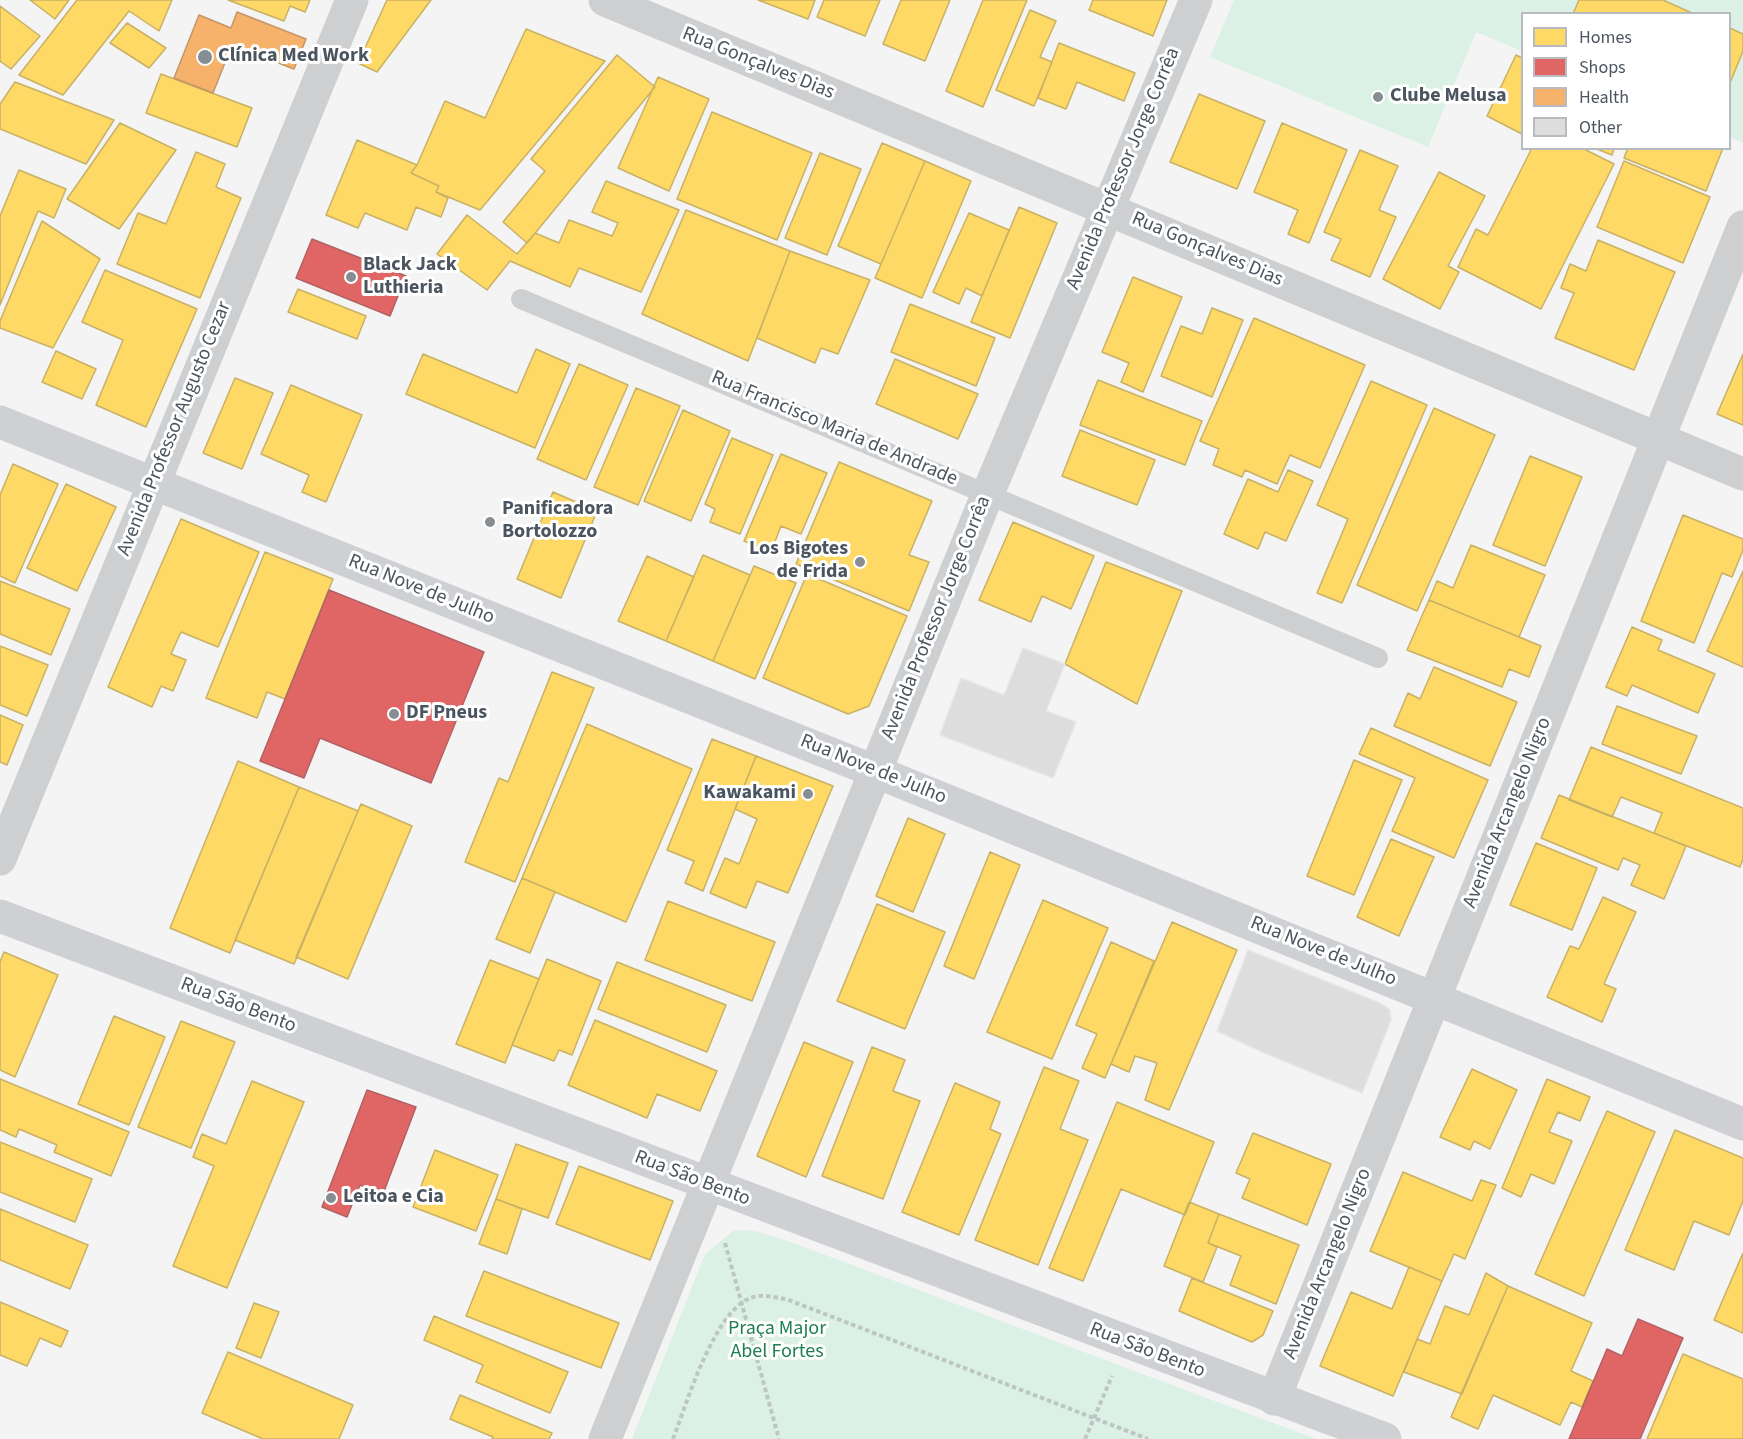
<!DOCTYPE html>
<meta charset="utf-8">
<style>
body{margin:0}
#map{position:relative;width:1743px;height:1439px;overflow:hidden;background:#f4f4f4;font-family:"Source Sans 3",sans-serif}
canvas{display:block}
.legend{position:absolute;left:1521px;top:12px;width:210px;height:138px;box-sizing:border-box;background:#fff;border:2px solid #b7bbbf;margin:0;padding:8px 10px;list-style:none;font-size:18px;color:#4b555f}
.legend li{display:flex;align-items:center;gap:12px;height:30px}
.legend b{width:30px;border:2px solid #b7bbbf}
</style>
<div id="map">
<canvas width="1743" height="1439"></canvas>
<ul class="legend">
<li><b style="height:16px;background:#ffd966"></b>Homes</li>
<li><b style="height:16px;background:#e06666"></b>Shops</li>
<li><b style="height:16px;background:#f6b26b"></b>Health</li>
<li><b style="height:16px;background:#ddddde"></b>Other</li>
</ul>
</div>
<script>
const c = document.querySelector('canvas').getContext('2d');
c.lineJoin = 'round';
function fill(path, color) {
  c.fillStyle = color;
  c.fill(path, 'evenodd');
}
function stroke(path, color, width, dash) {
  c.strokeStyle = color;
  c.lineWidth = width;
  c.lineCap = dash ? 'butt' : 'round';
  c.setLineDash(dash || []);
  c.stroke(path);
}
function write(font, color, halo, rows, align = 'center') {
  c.font = font + ' "Source Sans 3",sans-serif';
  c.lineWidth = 6;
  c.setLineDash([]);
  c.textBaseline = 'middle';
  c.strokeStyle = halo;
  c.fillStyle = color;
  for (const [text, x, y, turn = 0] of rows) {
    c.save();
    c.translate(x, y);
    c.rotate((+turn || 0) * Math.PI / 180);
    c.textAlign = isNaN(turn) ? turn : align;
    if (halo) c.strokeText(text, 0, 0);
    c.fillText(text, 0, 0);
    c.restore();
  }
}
const green = new Path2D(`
 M1234,0H1743V143L1730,137V14H1522V51L1476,32L1428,147L1210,57Z
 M734,1230L756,1231L788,1241L1316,1439H632L705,1254Z`);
const homes = new Path2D(`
 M30,0H69L55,19Z
 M77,0H172L159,31L129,11L63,95L19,75Z
 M228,0H310L305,12L290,6L284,21Z
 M387,0H431L377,72L358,63Z
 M758,0H815L808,19Z
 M824,0H880L865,36L817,17Z
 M901,0H950L925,61L883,44Z
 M983,0H1027L983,107L946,91Z
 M1093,0H1167L1153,36L1089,10Z
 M1579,0H1663L1694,14H1573Z
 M0,6L40,36L11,69L0,61Z
 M1030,10L1056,21L1040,57L1052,62L1034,106L996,90Z
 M127,23L166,48L149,68L110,43Z
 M1730,28L1743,34V51L1730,83Z
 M526,29L605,61L480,210L436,192L439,186L411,173L417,165L445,101L485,118Z
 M1059,43L1135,73L1124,101L1077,82L1066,109L1038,98Z
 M617,55L655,87L527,243L503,222L545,171L531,159Z
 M1516,55L1522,58V134L1487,116Z
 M161,74L252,108L237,147L146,113Z
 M658,77L709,99L669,191L618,168Z
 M15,82L114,120L86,164L0,129V104Z
 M1199,94L1265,121L1237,189L1170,162Z
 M712,112L812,153L777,240L677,199Z
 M120,123L176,150L119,229L67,199Z
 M1282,123L1347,150L1309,243L1288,234L1298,210L1254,192Z
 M357,140L417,165L411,173L439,186L436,192L448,198L441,217L416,207L407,230L365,213L358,228L326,215Z
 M882,143L925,161L881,264L838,246Z
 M1532,148H1582L1614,164L1541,309L1458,267L1476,229L1488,235Z
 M1594,148H1614L1612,155Z
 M1628,148H1723L1706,191L1624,158Z
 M1360,150L1398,166L1379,210L1396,217L1370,277L1331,260L1341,239L1324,232Z
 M196,152L225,164L216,187L241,198L200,298L117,264L138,213L166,224Z
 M820,153L861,169L827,255L785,238Z
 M925,161L971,181L922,298L875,278Z
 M1624,161L1710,197L1683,263L1597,227Z
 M19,170L66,189L54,218L38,211L0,305V216Z
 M1439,172L1485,196L1448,266L1459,272L1440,309L1383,279Z
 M606,181L679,210L641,292L579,268L570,287L510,261L487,290L437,254L467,215L517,254L535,233L559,243L569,220L612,236L618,223L592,212Z
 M1019,207L1057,223L1010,338L971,322Z
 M686,210L790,251L748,361L642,314Z
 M969,213L1009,230L982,296L966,288L959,304L933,292Z
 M42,221L100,259L53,348L0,328V321Z
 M1598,240L1675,272L1634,370L1555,338L1574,293L1561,288L1570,264L1586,271Z
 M790,251L870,280L838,354L821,348L815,363L757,338Z
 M105,270L197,309L146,427L96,405L123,340L82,322Z
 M1133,277L1182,297L1143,392L1121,382L1129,363L1102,352Z
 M298,289L366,316L357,339L288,312Z
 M910,304L995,338L976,386L891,352Z
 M1212,308L1243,320L1212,397L1161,376L1181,326L1202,334Z
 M1254,318L1365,365L1320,468L1290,455L1277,484L1245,470L1242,477L1213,465L1219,449L1200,441Z
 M536,349L570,364L535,448L406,394L423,354L517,393Z
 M56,351L96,369L82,399L42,382Z
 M1743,354V425L1717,414Z
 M895,359L978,394L958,439L876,404Z
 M579,364L628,385L586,480L537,459Z
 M235,378L273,393L242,469L203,453Z
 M1098,380L1202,421L1185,465L1080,425Z
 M1371,381L1427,405L1342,603L1317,593L1348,519L1317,505Z
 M291,385L362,415L326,502L302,492L309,475L261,454Z
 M636,388L680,406L638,505L594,487Z
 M1434,408L1495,435L1417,611L1357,585Z
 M683,410L730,431L691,521L644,501Z
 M1080,430L1155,460L1137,505L1062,476Z
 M732,438L773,455L740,534L710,522L715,509L705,504Z
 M781,454L827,473L801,534L781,526L771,552L744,541Z
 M1530,456L1582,477L1545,566L1493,545Z
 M839,462L932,501L909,555L929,562L909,611L796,564Z
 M13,464L58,484L15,583L0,576V495Z
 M1288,470L1313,481L1286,541L1265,532L1258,549L1224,534L1248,479L1278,492Z
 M66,484L116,507L77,591L27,568Z
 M553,492L597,511L561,598L517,579Z
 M1683,515L1743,539V550L1732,577L1722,573L1694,643L1641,621Z
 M181,519L259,552L218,647L181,632L171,654L186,660L173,691L161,686L152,707L108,687Z
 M1013,522L1094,556L1071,609L1042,596L1031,622L979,600Z
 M1471,545L1545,575L1519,637L1429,600L1437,581L1453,588Z
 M265,552L333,579L285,699L267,692L257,718L206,698Z
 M703,555L750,575L713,661L666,641Z
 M647,556L694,577L666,641L618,621Z
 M1106,562L1182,591L1137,704L1065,664Z
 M754,566L796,583L755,679L713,661Z
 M1743,571V667L1707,651Z
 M807,574L907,616L869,706L848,714L763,678Z
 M0,581L70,609L51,655L0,634Z
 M1429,600L1541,646L1529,677L1509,669L1502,687L1407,650Z
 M1632,627L1662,640L1658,650L1715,674L1698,713L1632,685L1627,696L1606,687Z
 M0,646L48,665L27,716L0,705Z
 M1434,667L1517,702L1490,766L1394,726L1408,693L1420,699Z
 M552,672L594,688L515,882L465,862L499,778L508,782Z
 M1617,706L1697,736L1681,774L1602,744Z
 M0,715L23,725L7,765L0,762Z
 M587,724L692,769L626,922L522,878Z
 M1371,728L1488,780L1454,858L1392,831L1415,778L1359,754Z
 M712,739L756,756L703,891L685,883L694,861L667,850Z
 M1591,747L1743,808V859L1740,867L1654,833L1662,813L1621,797L1612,817L1569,800Z
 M756,756L833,786L788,893L757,881L746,908L710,893L725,858L739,864L757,819L735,809Z
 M1354,760L1402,780L1354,895L1307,876Z
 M238,761L299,787L230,953L170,928Z
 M299,787L358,811L294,964L235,940Z
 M1559,795L1686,846L1664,899L1631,885L1640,865L1623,858L1618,870L1541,838Z
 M361,804L412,826L348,979L296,957Z
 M908,818L945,834L913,912L876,896Z
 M1391,839L1434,857L1399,936L1357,917Z
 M1536,843L1597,868L1572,930L1510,905Z
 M990,852L1020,865L974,979L944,966Z
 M522,878L555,892L530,953L496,939Z
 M1603,897L1636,912L1604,984L1616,989L1602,1022L1547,997L1570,946L1579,949Z
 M1043,900L1108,928L1052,1059L987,1032Z
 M668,901L775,942L752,1001L645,960Z
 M877,904L945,932L905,1029L837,1001Z
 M1172,922L1237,950L1169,1110L1145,1100L1157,1063L1135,1056L1129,1072L1111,1064Z
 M1111,942L1154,961L1105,1078L1082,1068L1097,1034L1076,1025Z
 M4,952L58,975L15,1077L0,1070V962Z
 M547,959L601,981L572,1055L559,1050L554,1061L512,1045Z
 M490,960L539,979L505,1063L456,1044Z
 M617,962L726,1005L707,1052L598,1009Z
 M114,1016L165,1037L129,1125L78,1104Z
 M595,1020L717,1071L700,1111L657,1094L647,1118L568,1085Z
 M181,1021L235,1042L191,1148L138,1127Z
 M804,1042L853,1062L806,1177L757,1156Z
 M872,1047L905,1060L893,1091L920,1101L883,1199L822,1176Z
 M1044,1067L1079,1081L1060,1129L1088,1140L1038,1265L975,1240Z
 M1472,1069L1517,1090L1490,1149L1474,1141L1470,1150L1440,1137Z
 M0,1079L129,1132L111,1176L54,1152L57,1145L19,1129L16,1137L0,1130Z
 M1547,1079L1590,1097L1580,1121L1558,1112L1549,1132L1572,1141L1554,1184L1531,1174L1521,1197L1502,1188Z
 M252,1081L304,1102L227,1288L173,1266L214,1166L193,1157L202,1134L226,1144Z
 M955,1083L1000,1102L990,1129L1001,1134L959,1235L902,1212Z
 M1117,1102L1214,1142L1185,1215L1121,1189L1083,1281L1049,1268Z
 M1607,1111L1655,1132L1584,1296L1535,1274Z
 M1675,1130L1743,1158V1201L1729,1235L1694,1221L1674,1270L1625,1250Z
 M1253,1133L1331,1164L1307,1225L1242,1198L1250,1179L1236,1173Z
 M0,1142L92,1179L75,1222L0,1192Z
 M516,1144L568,1163L548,1218L496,1199Z
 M435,1150L498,1175L476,1231L413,1207Z
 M579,1166L673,1201L650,1260L556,1224Z
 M1403,1172L1472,1201L1481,1180L1496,1185L1465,1259L1454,1254L1442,1281L1370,1251Z
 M496,1199L522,1209L507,1254L479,1244Z
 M1189,1202L1219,1214L1208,1243L1217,1247L1203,1282L1164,1266Z
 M0,1209L88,1245L70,1289L0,1260Z
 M1219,1214L1299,1245L1276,1304L1230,1285L1241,1256L1208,1243Z
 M1743,1253V1333L1714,1320Z
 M1409,1267L1442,1281L1393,1396L1320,1366L1351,1292L1392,1309Z
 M484,1271L619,1323L601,1368L466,1316Z
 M1486,1273L1508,1286L1462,1394L1404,1372L1417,1339L1430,1344L1445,1306L1469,1315Z
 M1192,1278L1273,1311L1263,1335L1252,1342L1179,1311Z
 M1508,1286L1592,1323L1571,1371L1593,1381L1582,1407L1571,1402L1560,1425L1493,1395L1478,1429L1451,1417Z
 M0,1302L68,1331L61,1347L40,1338L27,1366L0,1355Z
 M254,1303L279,1312L261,1358L236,1348Z
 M434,1316L568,1372L550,1413L476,1382L483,1365L424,1340Z
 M228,1352L353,1405L339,1439H263L202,1413Z
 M1683,1354L1743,1379V1439H1647Z
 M460,1395L552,1433L549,1439H492L493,1437L450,1419Z`);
const shops = new Path2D(`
 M312,239L406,276L390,316L296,278Z
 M329,590L484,652L431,783L320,738L304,778L260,761Z
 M367,1090L416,1107L383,1194L360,1185L347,1217L322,1207Z
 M1638,1319L1683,1338L1640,1439H1569L1607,1349L1622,1356Z`);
const health = new Path2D(`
 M237,12L306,39L294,69L232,45L213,93L174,78L199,15L231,28Z`);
const building = new Path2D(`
 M1023,648L1065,664L1046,711L1076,722L1053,778L940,735L961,678L1004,695Z
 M1248,950L1380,1003L1390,1010L1391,1020L1362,1093L1262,1052L1217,1031Z`);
const path = new Path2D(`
 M725,1243L779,1439
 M673,1439C687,1403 717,1300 758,1296C767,1295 778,1298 786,1299L1148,1439
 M1085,1439L1112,1376`);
const lane = new Path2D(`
 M521,299L1378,658`);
const street = new Path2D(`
 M605,0L1743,474
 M0,859L352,0
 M1274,1399L1743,227
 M605,1439L988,493L1196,0`);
const secondary = new Path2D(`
 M0,422L874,771L1743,1124
 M0,916L1385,1439`);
const markers = [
 [205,57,8,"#868d93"],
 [1378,97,6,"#868d93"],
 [351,277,6,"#868d93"],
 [490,522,6,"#868d93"],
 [860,562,6,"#868d93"],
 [394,714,6,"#868d93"],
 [808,794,6,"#868d93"],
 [331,1198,6,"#868d93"]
];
const poiNames = [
 ["Clínica Med Work",218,57],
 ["Clube Melusa",1390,97],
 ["Black Jack",363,266],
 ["Luthieria",363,289],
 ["Panificadora",502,510],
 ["Bortolozzo",502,533],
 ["Los Bigotes",848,550,"right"],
 ["de Frida",848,573,"right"],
 ["DF Pneus",406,714],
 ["Kawakami",796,794,"right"],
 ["Leitoa e Cia",343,1198]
];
const streetNames = [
 ["Rua Gonçalves Dias",758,64,22],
 ["Avenida Professor Jorge Corrêa",1124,169,-67],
 ["Rua Gonçalves Dias",1207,250,23],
 ["Avenida Professor Augusto Cezar",175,429,-68],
 ["Rua Francisco Maria de Andrade",834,429,23],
 ["Rua Nove de Julho",421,590,22],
 ["Avenida Professor Jorge Corrêa",937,618,-68],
 ["Rua Nove de Julho",873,770,22],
 ["Avenida Arcangelo Nigro",1508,813,-68],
 ["Rua Nove de Julho",1323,952,22],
 ["Rua São Bento",238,1006,21],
 ["Rua São Bento",692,1179,21],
 ["Avenida Arcangelo Nigro",1328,1264,-68],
 ["Rua São Bento",1147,1351,21]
];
const parkNames = [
 ["Praça Major",777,1330],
 ["Abel Fortes",777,1353]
];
fill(green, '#dbf1e5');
fill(homes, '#ffd966');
stroke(homes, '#c9b164', 1.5);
fill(shops, '#e06666');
stroke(shops, '#b36164', 1.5);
fill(health, '#f6b26b');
stroke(health, '#c39667', 1.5);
fill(building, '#ddddde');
stroke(building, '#e5e6e6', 1.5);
stroke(path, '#bdc6c4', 4, [4.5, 3]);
stroke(lane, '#cecfd1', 20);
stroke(street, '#cecfd1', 33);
stroke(secondary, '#ced0d3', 33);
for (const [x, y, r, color] of markers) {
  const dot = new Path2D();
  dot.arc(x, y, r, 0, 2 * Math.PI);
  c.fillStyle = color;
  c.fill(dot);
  stroke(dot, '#fff', 2);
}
write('bold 20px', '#4b555f', '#fff', poiNames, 'left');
write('20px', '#4b555f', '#fff', streetNames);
write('20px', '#1f7e55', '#fff', parkNames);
</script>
